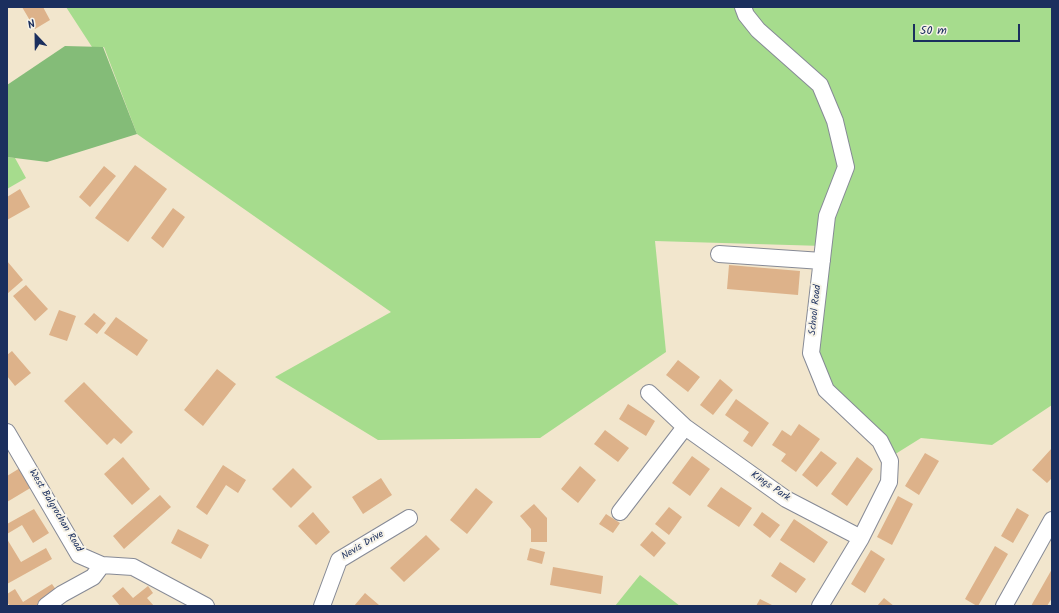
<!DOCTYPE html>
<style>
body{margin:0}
#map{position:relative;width:1059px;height:613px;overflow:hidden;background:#f2e6cd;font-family:Kalam,sans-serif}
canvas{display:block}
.frame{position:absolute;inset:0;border:8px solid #1b2f5e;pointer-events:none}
.north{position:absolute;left:16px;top:16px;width:40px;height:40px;-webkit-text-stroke:3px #f7f3e8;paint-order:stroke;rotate:338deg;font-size:11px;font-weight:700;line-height:16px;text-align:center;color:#1b2f5e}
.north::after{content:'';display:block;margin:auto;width:14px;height:18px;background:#1b2f5e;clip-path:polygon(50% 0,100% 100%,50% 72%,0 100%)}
.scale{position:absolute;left:913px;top:24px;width:107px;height:18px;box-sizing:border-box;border:2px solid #1b2f5e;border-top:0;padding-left:5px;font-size:12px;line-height:14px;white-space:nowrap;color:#1b2f5e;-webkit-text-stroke:3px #f7f3e8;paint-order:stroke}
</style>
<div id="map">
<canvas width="1059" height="613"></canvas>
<div class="frame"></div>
<div class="north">N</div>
<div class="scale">50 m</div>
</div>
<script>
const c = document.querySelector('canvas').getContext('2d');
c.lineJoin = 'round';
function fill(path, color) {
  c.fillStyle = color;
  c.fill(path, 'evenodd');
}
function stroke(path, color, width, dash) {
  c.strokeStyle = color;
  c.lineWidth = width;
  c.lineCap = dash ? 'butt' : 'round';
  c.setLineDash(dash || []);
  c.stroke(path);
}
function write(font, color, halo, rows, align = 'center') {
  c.font = font + ' Kalam,sans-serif';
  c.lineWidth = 4;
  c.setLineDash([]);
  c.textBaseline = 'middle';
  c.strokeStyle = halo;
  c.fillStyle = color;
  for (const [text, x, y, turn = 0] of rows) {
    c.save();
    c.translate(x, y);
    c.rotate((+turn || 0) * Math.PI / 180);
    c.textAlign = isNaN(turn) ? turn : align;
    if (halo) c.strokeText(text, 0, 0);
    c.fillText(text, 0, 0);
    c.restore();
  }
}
const green = new Path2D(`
 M66,7H1052V405L992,445L921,438L889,458L830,405L811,353L823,246L655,241L666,352L540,438L378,440L275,377L391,312L137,134L104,47H92Z
 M7,157L15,158L26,178L7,189Z
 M640,575L680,606H615Z`);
const forest = new Path2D(`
 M65,46L103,47L137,134L47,162L7,157V85Z`);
const building = new Path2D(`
 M22,7H43L50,20L35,29Z
 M135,165L167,189L128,242L95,218Z
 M104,166L116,176L90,207L79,197Z
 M20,189L30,207L7,220V197Z
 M173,208L185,217L163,248L151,238Z
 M7,261L23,280L7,294Z
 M729,265L800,271L798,295L727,289Z
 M26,285L48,309L35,321L13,296Z
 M59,310L76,316L67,341L49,335Z
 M94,313L106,323L97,334L84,324Z
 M116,317L148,340L137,356L104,333Z
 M12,351L31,373L15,386L7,376V355Z
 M678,360L700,377L688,392L666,375Z
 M217,369L236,384L203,426L184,410Z
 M720,379L733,390L713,415L700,405Z
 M84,382L133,432L121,444L114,438L107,445L64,401Z
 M736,399L769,423L752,447L743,441L749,432L725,415Z
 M628,404L655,421L646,436L619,419Z
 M799,424L820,439L796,472L781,461L786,454L772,445L782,430L791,436Z
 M605,430L629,448L618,462L594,444Z
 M1052,448V478L1047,483L1032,470Z
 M821,451L837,463L817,487L802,475Z
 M925,453L939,461L919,495L905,486Z
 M692,456L710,469L690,496L672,483Z
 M123,457L150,489L132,505L104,474Z
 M857,457L873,469L847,506L831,494Z
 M223,465L246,480L238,493L226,485L207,515L196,507Z
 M580,466L596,480L578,503L561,489Z
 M20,468L32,487L7,502V476Z
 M293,468L312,487L291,508L272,489Z
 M381,478L392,495L363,514L352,497Z
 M721,487L752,508L739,527L707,506Z
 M476,488L493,502L467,534L450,520Z
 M160,495L171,507L124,549L113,536Z
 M898,496L913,504L892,545L877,537Z
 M534,504L547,518V542H531V529L520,516Z
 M669,507L682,517L669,535L655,524Z
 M1017,508L1029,515L1013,543L1001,536Z
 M34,509L49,533L33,543L22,525L7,534V524Z
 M313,512L330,532L316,545L298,526Z
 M762,512L780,525L770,538L753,525Z
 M606,514L620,523L613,533L599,524Z
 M794,519L828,542L814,563L780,540Z
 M178,529L209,545L201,559L171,543Z
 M652,531L666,543L654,557L640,545Z
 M426,535L440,549L404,582L390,568Z
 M7,539L21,562L46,548L52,559L7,584Z
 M995,546L1008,554L978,606H977L965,599Z
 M530,548L545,552L542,564L527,560Z
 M871,550L885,559L865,593L851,584Z
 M780,562L806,579L796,593L771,576Z
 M553,567L603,576L601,594L550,585Z
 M1052,569V598L1047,606H1031Z
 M52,584L59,594L40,606H10L7,602V594L15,589L23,602Z
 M148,586L153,593L147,598L154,606H120L112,596L123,587L133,598Z
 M365,593L379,605L378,606H354Z
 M884,598L894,606H877Z
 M760,599L774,606H756Z`);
const minor = new Path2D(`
 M743,7L746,15L758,30L820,85L835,121L846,167L827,216L811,353L826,390L880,441L890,461L889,482L861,538L820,606
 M719,254L822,261
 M649,393L685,427L786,499L861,538
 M7,432L79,555L102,565L133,567L206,606
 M620,512L685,427
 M46,606L62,594L93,577L102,565
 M322,606L339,560L409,518
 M1004,606L1052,520`);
const streetNames = [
 ["School Road",816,310,-84],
 ["Kings Park",770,487,34],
 ["West Balgrochan Road",55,511,59],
 ["Nevis Drive",363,546,-31]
];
fill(green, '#a6dc8d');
fill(forest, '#84bc78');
fill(building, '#ddb28a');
stroke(minor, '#868a96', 18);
stroke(minor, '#fff', 16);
write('10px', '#1b2f5e', '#f7f3e8', streetNames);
</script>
